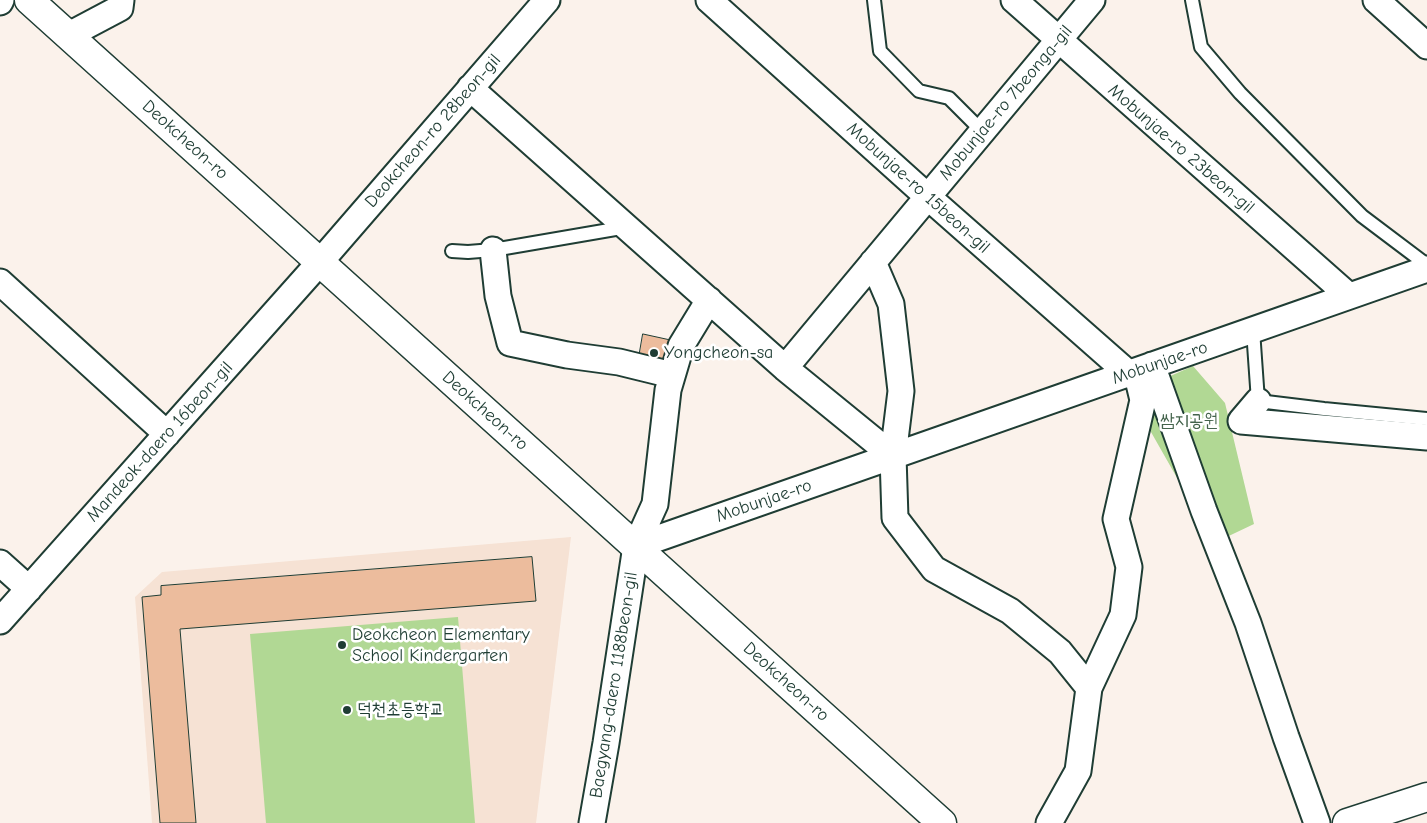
<!DOCTYPE html>
<meta charset="utf-8">
<style>
body{margin:0}
canvas{display:block;background:#fbf2eb}
</style>
<canvas width="1427" height="823"></canvas>
<script>
const c = document.querySelector('canvas').getContext('2d');
c.lineJoin = 'round';
function fill(path, color) {
  c.fillStyle = color;
  c.fill(path, 'evenodd');
}
function stroke(path, color, width, dash) {
  c.strokeStyle = color;
  c.lineWidth = width;
  c.lineCap = dash ? 'butt' : 'round';
  c.setLineDash(dash || []);
  c.stroke(path);
}
function write(font, color, halo, rows, align = 'center') {
  c.font = font + ' "Comic Neue","Poor Story",sans-serif';
  c.lineWidth = 5;
  c.setLineDash([]);
  c.textBaseline = 'middle';
  c.strokeStyle = halo;
  c.fillStyle = color;
  for (const [text, x, y, turn = 0] of rows) {
    c.save();
    c.translate(x, y);
    c.rotate((+turn || 0) * Math.PI / 180);
    c.textAlign = isNaN(turn) ? turn : align;
    if (halo) c.strokeText(text, 0, 0);
    c.fillText(text, 0, 0);
    c.restore();
  }
}
const built = new Path2D(`
 M571,537L536,823H152L135,597L162,572Z`);
const green = new Path2D(`
 M1193,366L1225,403L1254,524L1214,543L1147,425L1159,381Z
 M458,617L475,823H266L250,634Z`);
const building = new Path2D(`
 M643,334L675,341L668,367L638,363Z
 M532,557L536,601L180,629L196,823H160L142,597L161,595V586Z`);
const service = new Path2D(`
 M874,0L880,51L919,91L949,98L982,131
 M1192,0L1201,47L1240,93L1362,216L1427,265
 M452,251L468,252L493,250L627,227
 M1253,330L1258,401L1324,409L1427,419`);
const minor = new Path2D(`
 M709,0L928,197L1129,374
 M1014,0L1349,296
 M1376,0L1427,46
 M0,2L1,0
 M69,35L120,8L121,0
 M470,88L785,368L893,456
 M493,250L498,296L510,343L567,355L619,362L672,375
 M873,262L891,304L901,391L893,456L895,518L934,569L1010,611L1060,652L1089,688
 M0,282L167,434
 M1152,365L1204,511L1248,623L1286,737L1317,823
 M785,368L1092,0
 M1258,401L1241,421L1427,437
 M636,546L1427,269
 M0,563L29,589
 M0,621L320,262L547,0
 M592,823L606,743L636,546L655,504L668,390L681,346L709,300
 M1049,823L1078,771L1089,688L1123,615L1129,567L1116,519L1143,400L1136,371`);
const secondary = new Path2D(`
 M29,0L942,823
 M1347,823L1427,797`);
const markers = [
 [654,353,5,"#1f3d34"],
 [342,645,5,"#1f3d34"],
 [347,710,5,"#1f3d34"]
];
const streetNames = [
 ["Mobunjae-ro 7beonga-gil",1006,103,-50],
 ["Deokcheon-ro 28beon-gil",433,131,-49],
 ["Deokcheon-ro",185,140,42],
 ["Mobunjae-ro 23beon-gil",1181,149,41],
 ["Mobunjae-ro 15beon-gil",918,188,42],
 ["Mobunjae-ro",1160,363,-19],
 ["Deokcheon-ro",485,411,42],
 ["Mandeok-daero 16beon-gil",160,442,-48],
 ["Mobunjae-ro",764,501,-19],
 ["Deokcheon-ro",786,682,42],
 ["Baegyang-daero 1188beon-gil",614,685,-81]
];
const poiNames = [
 ["Yongcheon-sa",664,353],
 ["Deokcheon Elementary",352,635],
 ["School Kindergarten",352,656],
 ["덕천초등학교",357,710]
];
const parkNames = [
 ["쌈지공원",1189,421]
];
fill(built, '#f6e2d4');
fill(green, '#b1d894');
fill(building, '#ecbc9d');
stroke(building, '#1f3d34', 1);
stroke(service, '#1f3d34', 16);
stroke(minor, '#1f3d34', 29);
stroke(secondary, '#1f3d34', 31);
stroke(service, '#fff', 12);
stroke(minor, '#fff', 25);
stroke(secondary, '#fff', 28);
for (const [x, y, r, color] of markers) {
  const dot = new Path2D();
  dot.arc(x, y, r, 0, 2 * Math.PI);
  c.fillStyle = color;
  c.fill(dot);
  stroke(dot, '#fff', 2);
}
write('18px', '#1f3d34', '#fff', streetNames);
write('18px', '#1f3d34', '#fff', poiNames, 'left');
write('18px', '#44644c', '#fff', parkNames);
</script>
